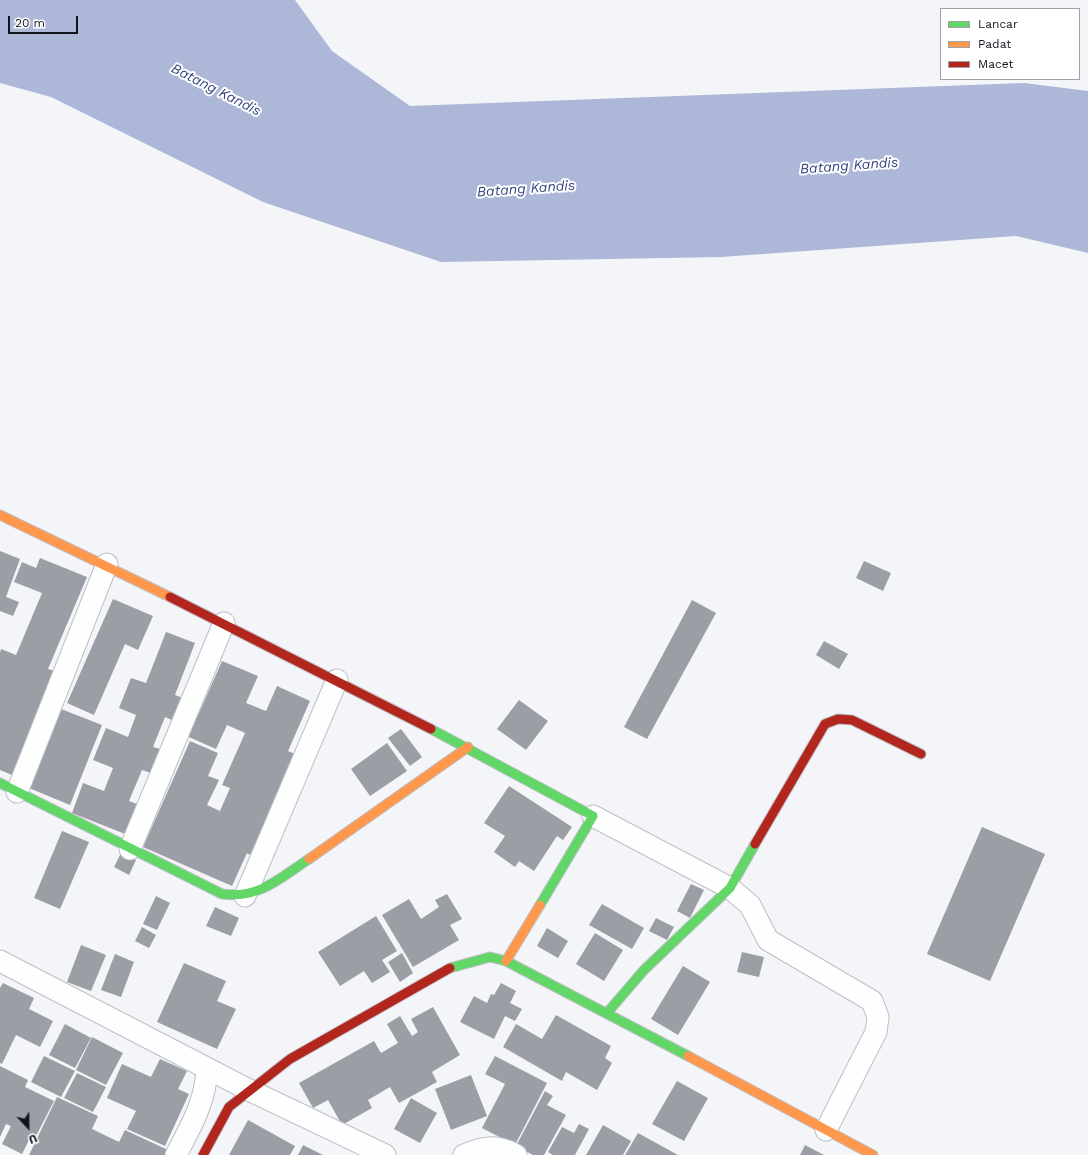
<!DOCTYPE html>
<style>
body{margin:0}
#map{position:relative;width:1088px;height:1155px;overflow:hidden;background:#f4f5f8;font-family:"Work Sans",sans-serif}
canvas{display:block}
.legend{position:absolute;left:940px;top:8px;width:140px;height:72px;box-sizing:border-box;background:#fff;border:1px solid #9fa1a5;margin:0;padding:5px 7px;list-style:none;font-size:12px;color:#10141e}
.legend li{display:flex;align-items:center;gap:8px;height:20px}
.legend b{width:20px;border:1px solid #9fa1a5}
.north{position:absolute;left:8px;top:1107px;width:40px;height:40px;-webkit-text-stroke:3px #fff;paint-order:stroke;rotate:158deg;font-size:11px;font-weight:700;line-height:16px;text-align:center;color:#10141e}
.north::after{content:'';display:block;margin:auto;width:14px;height:18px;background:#10141e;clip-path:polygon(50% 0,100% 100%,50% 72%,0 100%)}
.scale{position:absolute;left:8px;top:16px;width:70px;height:18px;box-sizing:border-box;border:2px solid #10141e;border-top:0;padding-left:5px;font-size:12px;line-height:14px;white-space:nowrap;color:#10141e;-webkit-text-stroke:3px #fff;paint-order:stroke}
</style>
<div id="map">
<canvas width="1088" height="1155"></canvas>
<ul class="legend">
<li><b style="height:5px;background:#63d668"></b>Lancar</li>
<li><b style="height:5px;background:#ff974d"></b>Padat</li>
<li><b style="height:5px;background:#b3261e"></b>Macet</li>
</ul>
<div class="north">U</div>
<div class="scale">20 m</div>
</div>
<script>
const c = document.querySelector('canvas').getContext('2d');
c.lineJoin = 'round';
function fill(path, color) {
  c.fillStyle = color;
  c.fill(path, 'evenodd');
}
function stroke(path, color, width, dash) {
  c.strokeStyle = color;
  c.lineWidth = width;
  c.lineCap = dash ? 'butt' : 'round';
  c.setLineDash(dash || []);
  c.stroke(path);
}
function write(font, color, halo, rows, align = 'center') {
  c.font = font + ' "Work Sans",sans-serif';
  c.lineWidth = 4;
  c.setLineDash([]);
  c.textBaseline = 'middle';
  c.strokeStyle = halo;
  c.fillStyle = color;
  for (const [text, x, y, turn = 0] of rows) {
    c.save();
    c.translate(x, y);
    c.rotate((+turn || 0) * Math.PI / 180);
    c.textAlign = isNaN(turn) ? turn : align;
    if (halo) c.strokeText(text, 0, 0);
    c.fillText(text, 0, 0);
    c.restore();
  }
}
const water = new Path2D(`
 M0,0H295L332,51L410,106L1024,83L1088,91V253L1016,236L721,257L441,262L263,202L51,97L0,83Z`);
const building = new Path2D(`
 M0,551L20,559L6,597L19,602L13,616L0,611Z
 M40,558L87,577L48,669L55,671L12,775L0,770V653L1,649L16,655L42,593L14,582L22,562L36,568Z
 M864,561L891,573L883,591L856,578Z
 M113,599L153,616L138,650L125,644L94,715L67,703Z
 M692,600L716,613L647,739L624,727Z
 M166,632L195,643L175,695L183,698L174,721L165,717L153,747L160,749L151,773L142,770L129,801L137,804L125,834L72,813L83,783L104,791L113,768L93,760L106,728L128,737L136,715L119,708L131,678L146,683Z
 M824,641L848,654L839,669L816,655Z
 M222,661L258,676L246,703L266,711L277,686L310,701L288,751L295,754L262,829L267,832L260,847L255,844L250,855L247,853L232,886L143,847L190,741L218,753L208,776L219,780L207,805L220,811L230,788L222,785L245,733L227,725L216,749L182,734L192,710L199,713Z
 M519,700L548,721L526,750L497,729Z
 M61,709L102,725L70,805L29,788Z
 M401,729L422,757L410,766L388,738Z
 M387,743L407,771L370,796L351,769Z
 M509,786L572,827L563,840L557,836L534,871L519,861L515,867L494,852L505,836L484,823Z
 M982,827L1045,854L990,981L927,954Z
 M62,831L89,842L60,909L34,898Z
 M121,853L136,860L129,875L114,867Z
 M691,884L704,890L690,918L677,911Z
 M447,894L462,919L450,925L459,940L413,967L382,915L409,899L421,919L439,907L435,900Z
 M156,896L170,903L157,930L143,924Z
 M602,904L644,928L632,949L589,925Z
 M215,907L239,918L231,936L206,926Z
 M376,916L397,951L382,960L390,972L372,983L364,971L340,986L318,952Z
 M656,918L674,927L667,940L649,931Z
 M142,927L156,935L149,948L135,941Z
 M547,928L568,941L558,958L537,946Z
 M595,933L623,950L604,981L576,964Z
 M81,945L106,955L91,991L67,982Z
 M742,952L764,957L759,977L737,972Z
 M402,953L413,973L400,982L388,962Z
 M115,954L134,962L121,997L101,990Z
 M184,963L226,981L217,1001L236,1009L217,1049L157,1022Z
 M683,966L710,982L678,1035L651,1019Z
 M3,983L34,998L29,1009L53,1021L40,1047L16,1035L2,1064L0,1063V988Z
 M501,983L516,991L510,1003L522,1009L515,1021L505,1016L494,1039L460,1022L474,996L487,1003L491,994L494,995Z
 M433,1007L460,1055L432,1072L437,1082L399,1103L390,1087L368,1100L372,1108L342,1125L328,1100L313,1108L299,1083L374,1041L381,1053L398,1043L387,1024L400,1016L412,1036L418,1032L411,1019Z
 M556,1015L611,1046L605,1058L612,1063L597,1090L566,1072L562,1081L503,1047L516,1024L542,1039Z
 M65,1024L91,1038L75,1068L49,1055Z
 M92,1037L123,1053L106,1085L76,1070Z
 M44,1056L75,1071L61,1097L31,1082Z
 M495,1056L547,1083L515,1145L482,1128L505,1084L485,1074Z
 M160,1059L187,1071L178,1089L189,1094L165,1146L127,1129L136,1111L107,1098L122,1064L151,1077Z
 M0,1066L28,1080L25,1087L54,1101L35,1138L31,1136L22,1154L2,1144L11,1126L6,1124L0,1137Z
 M77,1073L106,1087L93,1112L64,1098Z
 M471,1075L487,1116L451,1130L435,1089Z
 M677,1081L708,1098L684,1141L652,1124Z
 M545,1091L553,1096L547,1105L566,1115L544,1155H533L516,1146Z
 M57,1097L98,1116L92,1129L119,1142L125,1130L168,1150L165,1155H29Z
 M411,1098L437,1113L420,1143L394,1129Z
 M248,1120L295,1146L290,1155H229Z
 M579,1124L589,1129L575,1155H553L548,1152L562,1127L574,1133Z
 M603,1125L631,1141L623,1155H586Z
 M638,1133L678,1155H625Z
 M303,1145L323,1155H298Z
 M805,1145L824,1155H800Z`);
const street = new Path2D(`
 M17,792L107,564
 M593,816L730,888L750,905L768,940L872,1001L878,1017L876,1032L826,1130
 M130,849L224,623
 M245,896L337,680
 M0,961L249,1090L385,1155
 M176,1155C191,1126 206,1101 207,1068
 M464,1155C482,1147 497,1144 516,1155`);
const fast = new Path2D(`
 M431,729L593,816L540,905
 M0,783L222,894C259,899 280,878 309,859
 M450,968L490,957L506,961L688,1056
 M607,1013L644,970L730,888L755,844`);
const slow = new Path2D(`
 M0,515L170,597
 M309,859L468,747
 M506,961L540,905
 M688,1056L873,1155`);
const jam = new Path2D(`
 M170,597L431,729
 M755,844L825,724L838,719L852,720L921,754
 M203,1155L229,1107L290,1059L450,968`);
const waterNames = [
 ["Batang Kandis",216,90,27],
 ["Batang Kandis",849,166,-4],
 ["Batang Kandis",526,189,-4]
];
fill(water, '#adb7d8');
fill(building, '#9c9ea5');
stroke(street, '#bdbfc6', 23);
stroke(fast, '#bdbfc6', 11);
stroke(slow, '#bdbfc6', 11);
stroke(jam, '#bdbfc6', 11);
stroke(street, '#fdfefe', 21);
stroke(fast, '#63d668', 9);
stroke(slow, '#ff974d', 9);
stroke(jam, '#b3261e', 9);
write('italic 14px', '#36447f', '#fff', waterNames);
</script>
